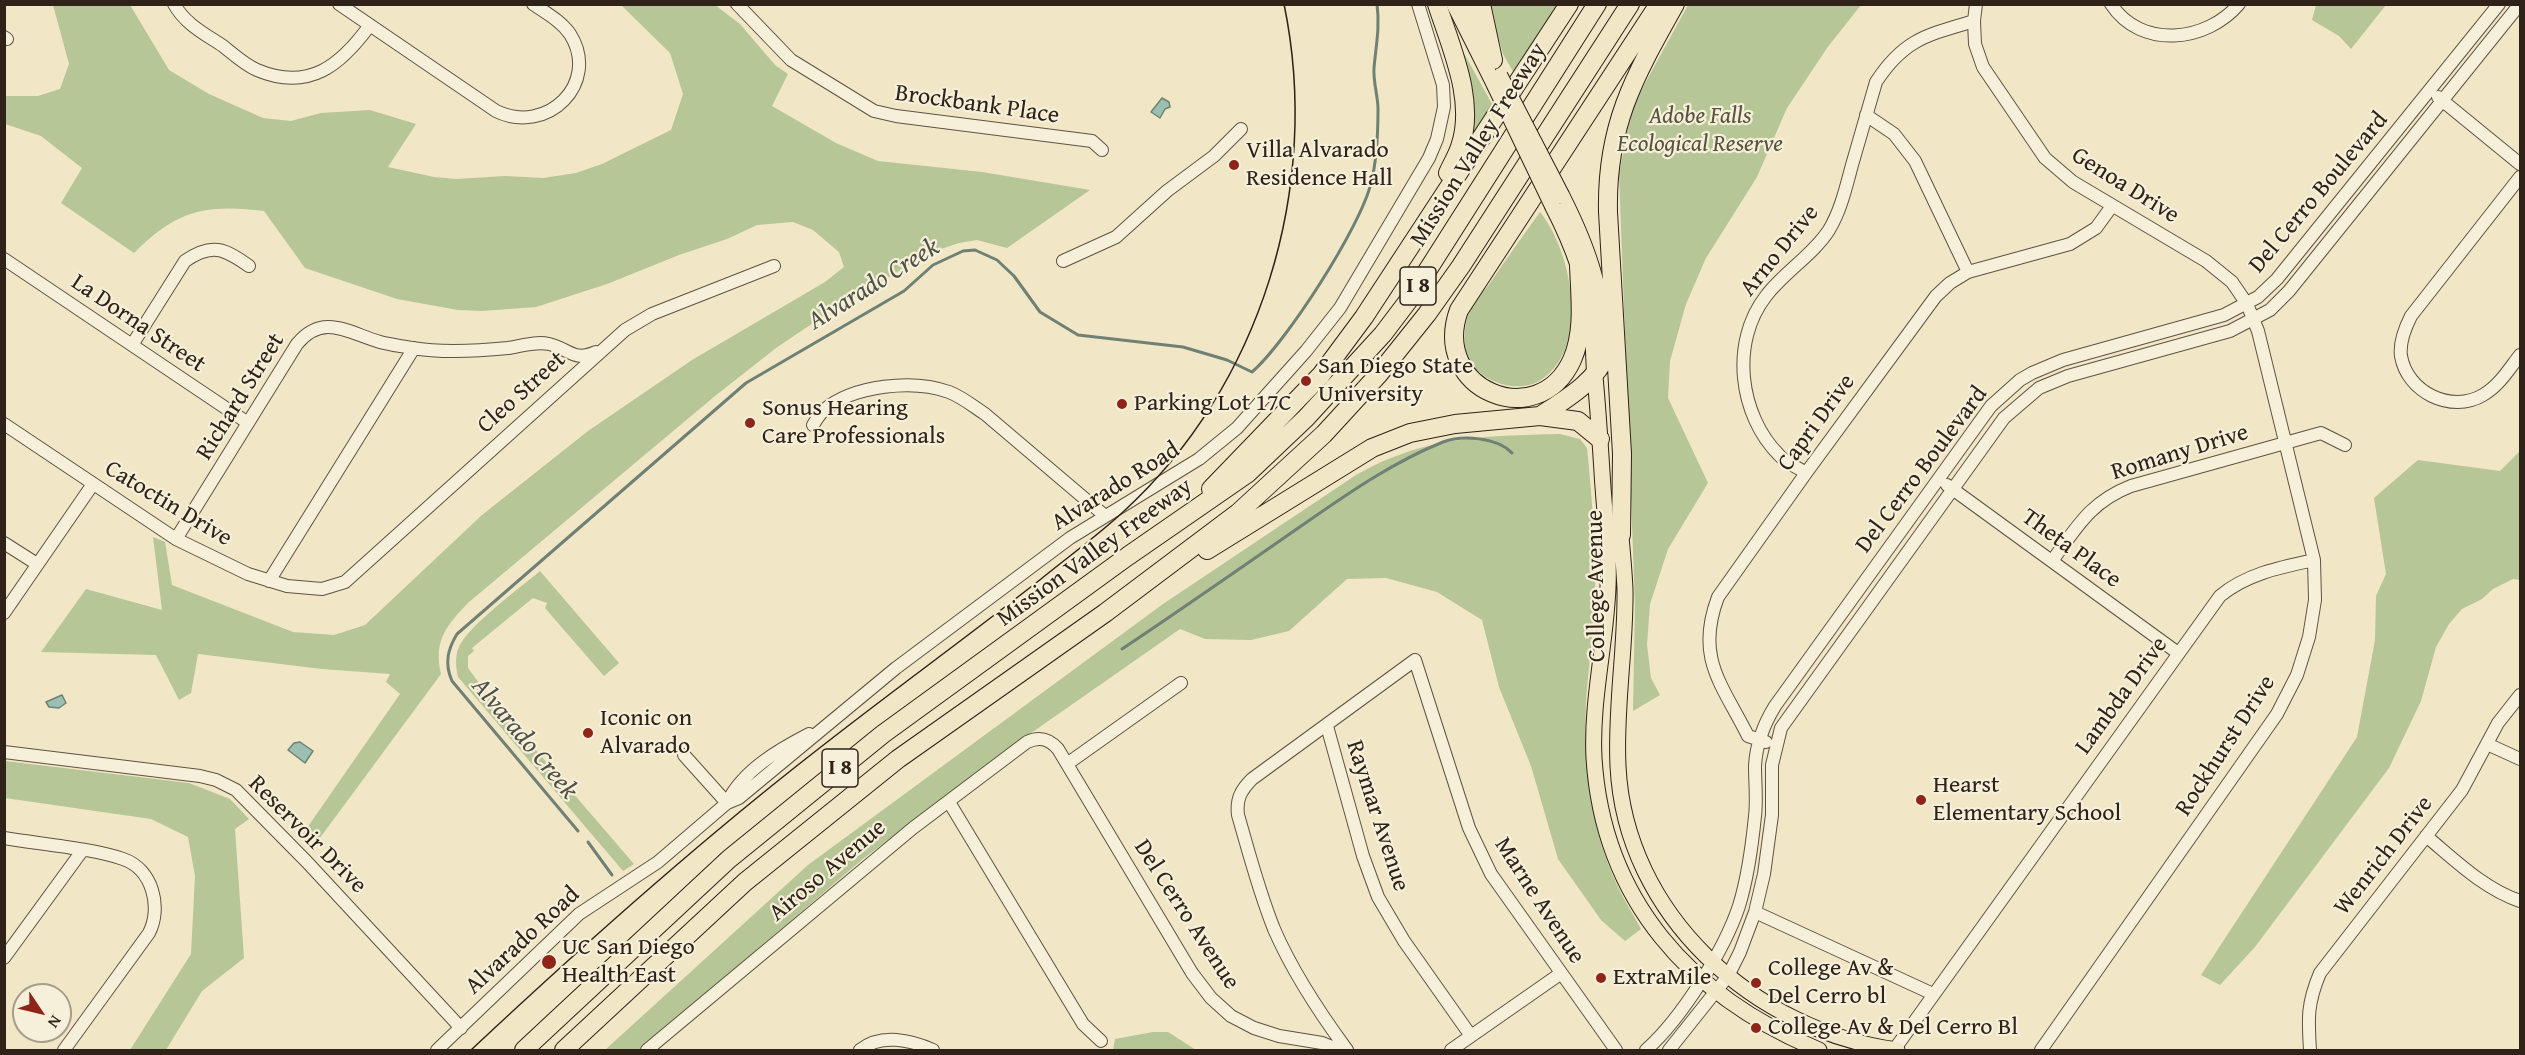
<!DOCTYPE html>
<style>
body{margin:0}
#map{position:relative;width:2525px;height:1055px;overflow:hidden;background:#f1e6c5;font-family:"Gentium Book Plus",serif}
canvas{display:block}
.frame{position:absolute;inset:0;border:6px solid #2e2219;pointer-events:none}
.north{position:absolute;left:12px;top:983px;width:60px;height:60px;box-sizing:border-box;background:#f6efd9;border:2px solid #a69d8c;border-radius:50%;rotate:125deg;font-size:16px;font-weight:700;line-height:24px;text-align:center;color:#2e2219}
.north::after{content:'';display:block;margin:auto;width:21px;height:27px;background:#8f2418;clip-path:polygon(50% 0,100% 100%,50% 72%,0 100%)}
</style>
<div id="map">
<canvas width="2525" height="1055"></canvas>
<div class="frame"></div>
<div class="north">N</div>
</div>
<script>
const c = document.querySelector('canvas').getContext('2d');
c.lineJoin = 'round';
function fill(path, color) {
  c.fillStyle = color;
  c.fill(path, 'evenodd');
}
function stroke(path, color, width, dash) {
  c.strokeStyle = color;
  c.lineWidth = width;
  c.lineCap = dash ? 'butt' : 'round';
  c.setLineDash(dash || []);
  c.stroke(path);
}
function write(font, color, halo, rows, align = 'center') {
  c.font = font + ' "Gentium Book Plus",serif';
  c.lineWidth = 4.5;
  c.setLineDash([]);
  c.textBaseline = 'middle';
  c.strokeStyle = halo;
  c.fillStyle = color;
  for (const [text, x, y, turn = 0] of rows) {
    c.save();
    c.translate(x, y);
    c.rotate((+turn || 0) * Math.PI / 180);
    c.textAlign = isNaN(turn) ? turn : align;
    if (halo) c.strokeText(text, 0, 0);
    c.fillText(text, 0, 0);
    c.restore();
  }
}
const green = new Path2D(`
 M53,5H130L169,70L209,94L263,118L291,121L321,113L370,110L416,124L388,167L434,177L456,179L505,176L543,178L576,173L602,164L671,130L683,94L670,53L621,5H715L740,24L775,65L788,74L772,106L836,143L878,161L982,172L1090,190L1007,248L977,240L959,243L929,253L822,317L776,348L715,396L469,602C447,625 433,640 441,674L311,850L300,838L400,694L386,682L390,674L322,669L198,654L191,693L179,700L156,655L41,652L86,589L162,610L153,537L165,542L172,585L293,632L334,635L365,625L482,515L588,431L692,360L825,282L844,267L839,252L813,230L793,222L757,225L727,239L679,255L607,284L536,307L482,311L458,310L397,299L305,268L264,211C205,204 177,210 134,253L61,203L82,168L41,136L5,124V96H38L60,89L69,64Z
 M1489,5H1562L1515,75L1503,54Z
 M1688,5H1861L1827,48L1787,108L1757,177L1706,258L1686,304L1670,361L1668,398L1708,483L1668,549L1650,604L1647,645L1651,678L1660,695L1633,711L1635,605L1619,174L1632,107Z
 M2316,5V4L2386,5L2351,49L2339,36L2312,20Z
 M1460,46L1492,104L1469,143Z
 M1540,212C1572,251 1592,350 1539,381C1515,395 1475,380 1466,353C1463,344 1465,322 1469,313C1473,302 1483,292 1490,283C1506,259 1523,236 1540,212Z
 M1560,434L1580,439L1587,448C1592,498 1596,548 1595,598C1594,633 1588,667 1586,702C1584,765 1590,827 1617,885C1624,900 1633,914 1641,929L1625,941L1601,920L1558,859L1531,766L1499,687L1482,620L1437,592L1386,578L1347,579L1289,631L1251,640L1205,639L1180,629L1024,738L864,858L640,1050H605L808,865L1163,604L1356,475C1424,436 1484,436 1560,434Z
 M2520,451V580L2513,579L2493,589L2482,599L2462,609L2449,624L2436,647L2421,701L2389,768L2255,947L2220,985L2201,975L2357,737L2375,640L2376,596L2386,574L2374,498L2418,460L2500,471Z
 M540,571L619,663L604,676L545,608L547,603L533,598L472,648L474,651L468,656V668L487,694L489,693L493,697L489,700L498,706L634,864L623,871L458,677C456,668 455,658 458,649C466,627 520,588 540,571Z
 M5,761L189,783L230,799L249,819L235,829L244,958L202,991L166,1050H130L191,954L195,876L188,837L151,819L5,798Z
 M1153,1032H1168L1196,1050H1113L1115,1039Z`);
const water = new Path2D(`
 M1162,98L1169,102L1170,107L1165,109L1160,118L1151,112Z
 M62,695L66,703L59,708L49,707L46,702Z
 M300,742L313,751L305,763L288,750L294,743Z`);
const stream = new Path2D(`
 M1122,649C1179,611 1235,572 1291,533C1339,500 1388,464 1443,442C1462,435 1497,437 1512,453
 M578,831L452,681C444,663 448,649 457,634L746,383L904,291L933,265L963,251L975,250L997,260L1014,276L1040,312L1078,335L1183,347L1227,360L1252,372C1286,343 1361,226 1371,183C1377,160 1378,133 1378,109C1378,96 1373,82 1374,68C1376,45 1380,28 1377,4
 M588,842L612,875`);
const minor = new Path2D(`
 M174,4C185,24 205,34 223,46C233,54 245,65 257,70C309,92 341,65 370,25
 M339,4L496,111C547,136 601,83 570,34C561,21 546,13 533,4
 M737,4L791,60L874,111L896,116L1092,141L1102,150
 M1976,4L1974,21L1975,44L1983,67L2045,158L2073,182L2206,261L2232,282L2247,304L2258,331L2314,560L2315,600L2309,637L2297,675L2277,714L2041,1050
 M2111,4C2141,50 2207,42 2239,4
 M4,37L7,39
 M2438,97L2520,164
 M1866,115L1894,134L1915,161L1968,272
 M2520,177L2411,316C2405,328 2399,342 2401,356C2407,392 2451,414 2483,395C2499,386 2509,369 2520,355
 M4,259L248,423
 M1063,261L1116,237L1167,191L1214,156L1241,129
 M132,345L185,261C212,242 225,249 249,266
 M4,424L176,539L248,574L287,586L322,589L345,582L625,330L652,314L774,266
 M813,425C816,420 820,414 824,410C854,385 913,379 949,392C962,397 973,406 985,414L1104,515
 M1806,473C1797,467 1786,463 1779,455C1739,415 1730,342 1766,296C1784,272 1813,255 1829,230C1841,210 1846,187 1852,165C1860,138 1868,110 1876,82C1904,39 1927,35 1974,21
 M1947,485L2178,653
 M176,539L297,344C323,312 349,333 380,342C391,345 402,346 412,348C442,353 478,351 508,348C521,346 536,341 549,344C570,349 573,362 596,352
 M4,543L37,564
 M2052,561C2077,527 2090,502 2131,486L2321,433L2345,445
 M269,581L414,348
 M4,613L93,484
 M1327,726L1363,856L1378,897L1404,941L1471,1036
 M1766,742L1748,736C1722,684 1695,658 1718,597L1806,473L1936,296L1950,283L1968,272L2070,244L2096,228L2112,206
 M2487,744L2520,759
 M4,752L200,776L216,780L236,790L307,862L461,1028
 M684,755L727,803
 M1067,764L1181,683
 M949,802L1083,1024L1101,1041
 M727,803C742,771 778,750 809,734
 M2426,836C2455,860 2484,889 2520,901
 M4,838C39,844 91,848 123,859C153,869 162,908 149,933L64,1050
 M1755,912L1933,994
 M4,958L82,851
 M437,1050L579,914L658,862L727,803L739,798L896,668L1070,538L1199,459L1237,428L1306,351L1340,308L1429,158L1437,139L1444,107L1443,85L1418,4
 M647,1050L913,828L1027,742C1040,736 1049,739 1058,749L1192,973L1211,998L1231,1016L1254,1028L1279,1036L1322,1043L1340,1050
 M860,1050C881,1033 911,1040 933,1050
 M1347,1050C1319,1012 1293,973 1274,929C1259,892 1249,853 1238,815C1236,799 1241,790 1252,779L1415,660L1469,828L1491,874L1616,1050
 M1451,1050L1560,974
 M1646,1050C1681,1019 1724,951 1739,906C1748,877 1752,846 1755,816C1757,800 1755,783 1755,766C1756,745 1764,724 1775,706L1991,406L2020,380L2032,373L2063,360L2224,315L2258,297L2277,279L2499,4
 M1669,1050L1728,976L1740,952L1755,912L1764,874L1772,815V765L1781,728L2004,418L2039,388L2068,376L2230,331L2270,310L2289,291L2520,4
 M1894,1050L2220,596C2246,574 2281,567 2314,560
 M2310,1050C2308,1018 2307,1004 2320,973L2462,790L2498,723L2520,695`);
const major = new Path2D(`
 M1454,4L1494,84
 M1467,4L1483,37
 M1562,196C1592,255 1602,293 1608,358
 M1553,207C1571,242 1586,280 1591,319C1594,338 1593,358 1595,377C1598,408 1600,440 1602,472C1604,510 1610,549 1608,587C1606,643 1591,701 1594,758C1603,901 1691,997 1819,1050
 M1620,526C1622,547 1624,568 1625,589C1626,648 1615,707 1618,766C1625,915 1755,1031 1897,1050`);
const highway = new Path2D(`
 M1437,4C1451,48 1476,101 1460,147C1457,156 1452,164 1448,173
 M1481,4L1493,60
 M1579,265C1580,296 1585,331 1572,360C1538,434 1430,390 1459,310L1659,4
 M1540,416C1566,399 1596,382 1608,352
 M1211,489L1321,375L1364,317L1569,4
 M1621,535L1622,454L1608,212C1606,126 1634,77 1675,4
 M1207,550L1372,448L1410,433L1455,424L1540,416L1578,421L1600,439
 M524,1050L729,859L883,734L1128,556L1248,473L1306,418L1383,334L1408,301L1597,4
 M564,1050L745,882L898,759L1105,613L1238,513L1324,434L1379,374L1427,314L1461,266L1630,4`);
const tram = new Path2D(`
 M471,1050C582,946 696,844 817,750C891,692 967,637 1041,579C1068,557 1097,536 1123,512C1261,386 1322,187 1284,4`);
const majorBridge = new Path2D(`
 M1500,76L1562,196
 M1494,84L1553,207`);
const markers = [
 [1234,165,6,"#8f2418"],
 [1306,381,6,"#8f2418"],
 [1122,404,6,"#8f2418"],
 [750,423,6,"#8f2418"],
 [588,733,6,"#8f2418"],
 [1921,800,6,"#8f2418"],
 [549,962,8,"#8f2418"],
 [1601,978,6,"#8f2418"],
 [1756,983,6,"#8f2418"],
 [1756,1028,6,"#8f2418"]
];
const shields = [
 [1418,286,36],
 [840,768,36]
];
const shieldNames = [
 ["I 8",1418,286],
 ["I 8",840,768]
];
const streetNames = [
 ["Brockbank Place",977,105,8],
 ["Mission Valley Freeway",1479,145,-58],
 ["Genoa Drive",2125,186,32],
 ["Del Cerro Boulevard",2319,193,-50],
 ["Arno Drive",1780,251,-51],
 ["La Dorna Street",138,324,34],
 ["Cleo Street",522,393,-42],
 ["Richard Street",241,397,-58],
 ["Capri Drive",1817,423,-54],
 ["Romany Drive",2180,453,-17],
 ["Del Cerro Boulevard",1922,470,-53],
 ["Alvarado Road",1116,487,-32],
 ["Catoctin Drive",168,504,31],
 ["Theta Place",2071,549,36],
 ["Mission Valley Freeway",1095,553,-36],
 ["College Avenue",1597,586,-91],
 ["Lambda Drive",2122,696,-54],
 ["Rockhurst Drive",2226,746,-57],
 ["Raymar Avenue",1377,816,72],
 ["Reservoir Drive",307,835,45],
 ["Wenrich Drive",2384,856,-52],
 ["Airoso Avenue",828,871,-40],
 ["Marne Avenue",1539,901,57],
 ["Del Cerro Avenue",1186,915,57],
 ["Alvarado Road",523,941,-43]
];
const parkNames = [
 ["Adobe Falls",1700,117],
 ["Ecological Reserve",1700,145]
];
const poiNames = [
 ["Villa Alvarado",1246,151],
 ["Residence Hall",1246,179],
 ["San Diego State",1318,367],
 ["University",1318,395],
 ["Parking Lot 17C",1134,404],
 ["Sonus Hearing",762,409],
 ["Care Professionals",762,437],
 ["Iconic on",600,719],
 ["Alvarado",600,747],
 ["Hearst",1933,786],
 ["Elementary School",1933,814],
 ["UC San Diego",562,948],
 ["Health East",562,976],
 ["College Av &",1768,969],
 ["Del Cerro bl",1768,997],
 ["ExtraMile",1613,978],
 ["College Av & Del Cerro Bl",1768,1028]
];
const waterNames = [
 ["Alvarado Creek",874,285,-32],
 ["Alvarado Creek",524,739,50]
];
fill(green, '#b6c697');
fill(water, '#9bc0b1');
stroke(water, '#6f8174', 1.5);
stroke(stream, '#6f8174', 3);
stroke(minor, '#5f5344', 14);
stroke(major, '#2e2219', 17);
stroke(highway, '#2e2219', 20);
stroke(minor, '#f6efd9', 12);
stroke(major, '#f1e6c5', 15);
stroke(highway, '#f1e6c5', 18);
stroke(tram, '#2e2219', 1.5);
stroke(majorBridge, '#2e2219', 17, []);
stroke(majorBridge, '#f1e6c5', 15);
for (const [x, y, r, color] of markers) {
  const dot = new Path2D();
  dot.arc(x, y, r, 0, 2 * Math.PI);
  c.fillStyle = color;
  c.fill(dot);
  stroke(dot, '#f6efd9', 2);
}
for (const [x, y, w] of shields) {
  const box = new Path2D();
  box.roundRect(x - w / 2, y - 19, w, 38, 4.5);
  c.fillStyle = '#f6efd9';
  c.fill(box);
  stroke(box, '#2e2219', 1.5);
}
write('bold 22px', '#2e2219', null, shieldNames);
write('24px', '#2e2219', '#f6efd9', streetNames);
write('italic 24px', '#57533f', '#f6efd9', parkNames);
write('24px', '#2e2219', '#f6efd9', poiNames, 'left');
write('italic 26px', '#4f5147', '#f6efd9', waterNames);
</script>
